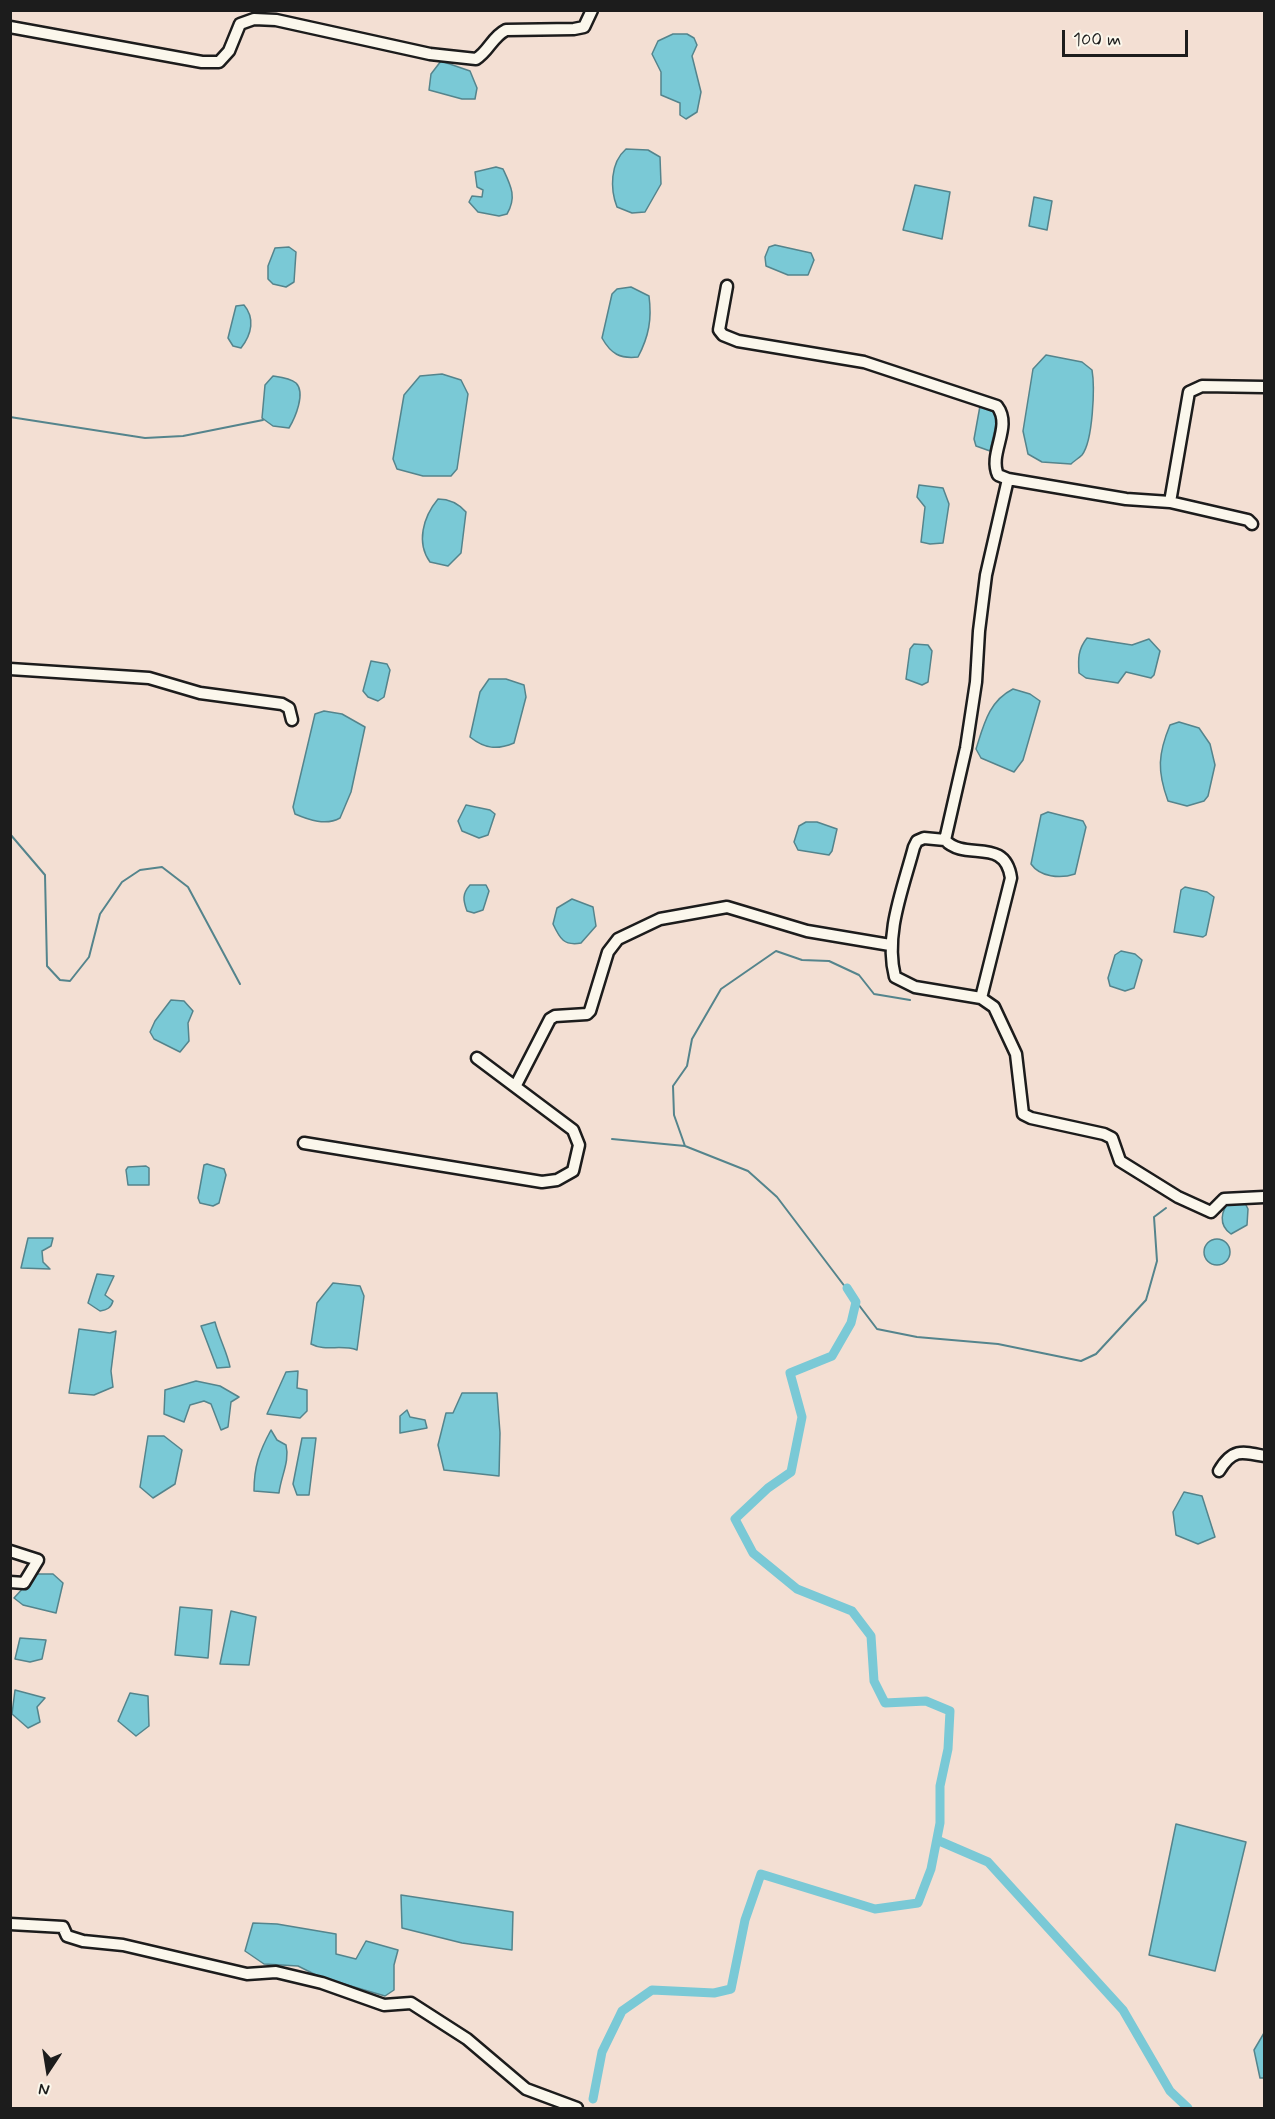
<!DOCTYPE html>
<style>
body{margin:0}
#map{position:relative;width:1275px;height:2119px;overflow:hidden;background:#f3dfd3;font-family:Mynerve,sans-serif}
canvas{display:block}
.frame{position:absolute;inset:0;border:12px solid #1c1c1c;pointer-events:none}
.north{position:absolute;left:18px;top:2041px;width:60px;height:60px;-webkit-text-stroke:4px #fbf7ec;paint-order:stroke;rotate:192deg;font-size:16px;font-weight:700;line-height:24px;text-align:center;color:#1c1c1c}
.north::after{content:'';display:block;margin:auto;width:21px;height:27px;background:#1c1c1c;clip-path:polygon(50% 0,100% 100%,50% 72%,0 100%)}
.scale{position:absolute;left:1062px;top:30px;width:126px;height:27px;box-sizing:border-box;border:3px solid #1c1c1c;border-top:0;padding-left:8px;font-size:18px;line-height:21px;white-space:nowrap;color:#1c1c1c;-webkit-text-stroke:4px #fbf7ec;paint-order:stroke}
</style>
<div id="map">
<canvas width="1275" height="2119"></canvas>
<div class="frame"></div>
<div class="north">N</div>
<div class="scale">100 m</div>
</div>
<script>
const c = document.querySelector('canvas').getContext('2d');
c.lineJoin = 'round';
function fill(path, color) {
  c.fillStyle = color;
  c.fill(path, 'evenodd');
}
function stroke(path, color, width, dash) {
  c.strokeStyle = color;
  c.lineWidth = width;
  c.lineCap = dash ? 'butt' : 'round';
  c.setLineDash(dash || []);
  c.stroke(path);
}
const water = new Path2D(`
 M673,34H687L694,38L697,45L692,56L701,92L697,112L686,119L680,115V103L661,95V72L652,54L658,41Z
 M441,61L470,71L477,88L475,99H462L429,90L431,74Z
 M626,149L648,150L660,157L661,184L645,212L632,213L617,207C610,189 610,163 626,149Z
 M496,167L503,169C511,186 517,197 507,214L499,216L478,212L469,202L472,196L482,197L483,190L477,187L475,172Z
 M915,185L950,192L942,239L903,230Z
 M1034,197L1052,201L1047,230L1029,226Z
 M775,245L811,253L814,260L808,275H788L766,266L765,257L769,247Z
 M289,247L296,252L294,282L286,287L273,284L268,279V266L275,248Z
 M631,287L649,296C652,319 649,336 638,357C620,359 611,354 602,338L612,294L617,289Z
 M244,305C255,318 252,334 241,348L233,346L228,338L236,306Z
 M1046,355L1082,362L1092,370C1095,387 1093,441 1082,455C1079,458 1074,461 1071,464L1042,462L1028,454L1023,431L1033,369Z
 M442,374L461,380L468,394L457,469L451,476H423L397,469L393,459L404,395L420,376Z
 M273,376C280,377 290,378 296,383C306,393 295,418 289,428L273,426L262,418L265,385Z
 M980,406L994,412L997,420L990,451L976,446L974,439Z
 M919,485L943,488L949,504L943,543L930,544L921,542L925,507L917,497Z
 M438,499C450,499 458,503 466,512L461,553L448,566L430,562C416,543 423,517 438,499Z
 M1087,638L1132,645L1149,639L1160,651L1154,675L1151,678L1126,672L1118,683L1086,678L1079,673C1078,659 1078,649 1087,638Z
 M914,644L928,645L932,651L928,682L922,685L906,679L910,649Z
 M371,661L387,664L390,670L384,697L378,701L368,697L363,691Z
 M489,679H506L524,685L526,697L514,743C497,750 485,749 470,737L480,692Z
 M1013,689L1030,694L1040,701L1023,760L1014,772L981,758L976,749C984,724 989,701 1013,689Z
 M324,711L342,714L365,727L351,792L340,818C326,826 309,820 295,814L293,807L315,714Z
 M1179,722L1199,728L1210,744L1215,765L1208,796L1204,801L1187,806L1168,801C1157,771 1158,754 1170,725Z
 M466,805L490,810L495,814L488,835L479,838L462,831L458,821Z
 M1048,812L1083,821L1086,827L1075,874C1060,879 1040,877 1031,864L1041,815Z
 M806,822H817L837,829L832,851L829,855L798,850L794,842L799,826Z
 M470,885H486L489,891L483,910L474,913L467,911C463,900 462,894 470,885Z
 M1185,887L1207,892L1214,897L1206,935L1203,937L1174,932L1181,890Z
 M572,899L593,907L596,926L581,943C564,946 560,939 553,924L557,908Z
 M1121,951L1135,954L1142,960L1134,988L1125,991L1110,986L1108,978L1115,955Z
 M171,1000L184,1001L193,1011L188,1023L189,1041L180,1052L154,1039L150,1032L155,1021Z
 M207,1164L224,1169L226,1175L219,1203L213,1206L200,1203L198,1198L204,1165Z
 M146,1166L149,1168V1185H128L126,1170L128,1167Z
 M1230,1200L1244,1201L1248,1209L1247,1225L1231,1234C1218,1225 1221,1211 1230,1200Z
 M28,1238H53L51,1246L42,1251L43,1262L50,1269L21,1268Z
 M1204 1252a13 13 0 1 1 26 0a13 13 0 1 1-26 0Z
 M97,1274L114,1276L105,1295L113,1301C111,1308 107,1310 100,1311L88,1303Z
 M333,1283L360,1286L364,1296L357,1350C340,1344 326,1352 311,1344L317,1303Z
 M215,1322C219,1338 227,1352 230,1367L217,1368L201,1326Z
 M79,1329L110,1333L116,1331L111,1371L113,1387L94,1395L69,1393Z
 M298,1371L297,1388L307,1390V1411L300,1418L267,1414L286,1372Z
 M196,1381L220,1386L239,1397L231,1402L228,1427L221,1430L211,1404L204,1401L190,1405L184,1422L164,1414L165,1390Z
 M462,1393H497L500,1433L499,1476L444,1470L438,1445L446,1413H453Z
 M407,1410L410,1417L425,1420L427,1428L400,1433V1416Z
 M271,1430L277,1440L286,1445C290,1461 281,1476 279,1493L254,1491C254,1467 259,1452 271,1430Z
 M148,1436H164L182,1450L175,1484L153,1498L140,1487Z
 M302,1438H316L309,1495H297L293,1484Z
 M1184,1492L1202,1496L1215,1537L1198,1544L1176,1535L1173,1512Z
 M36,1574H53L63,1583L56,1613L23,1605L14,1598Z
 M180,1607L212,1610L208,1658L175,1655Z
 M231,1611L256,1617L249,1665L220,1664Z
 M20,1638L46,1640L42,1659L30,1662L15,1659Z
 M15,1690L45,1698L37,1707L40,1722L28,1728L12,1714Z
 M130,1693L148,1696L149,1726L136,1736L118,1721Z
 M1176,1824L1246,1842L1215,1971L1149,1955Z
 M401,1895L513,1912L512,1950L462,1943L402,1928Z
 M253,1923L277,1924L336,1934V1954L356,1959L366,1941L398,1950L394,1965V1990L385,1996L320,1977L298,1966L264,1964L245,1951Z
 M1264,2033V2078H1260L1254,2050Z`);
const stream = new Path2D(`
 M10,417L145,438L183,436L263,420
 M10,834L45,875L47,966L60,980L70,981L89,957L100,914L122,882L140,870L162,867L188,887L240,984
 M612,1139L685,1146L748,1171L777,1197L877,1329L917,1337L998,1344L1081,1361L1096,1354L1146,1300L1157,1261L1154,1217L1166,1208
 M685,1146L674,1115L673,1086L687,1066L692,1039L721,989L776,951L802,960L829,961L859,975L874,994L910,1000`);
const canal = new Path2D(`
 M937,1840L988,1862L1123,2010L1170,2091L1188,2108
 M593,2099L602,2052L622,2011L652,1990L714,1993L731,1989L745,1920L761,1874L875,1909L918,1903L931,1869L940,1823V1786L948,1749L950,1711L926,1701L885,1703L874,1681L871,1636L852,1611L797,1589L753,1553L735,1519L768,1488L791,1472L802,1417L790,1373L832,1356L851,1323L856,1302L847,1288`);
const minor = new Path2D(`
 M10,27L202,62H219L229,51L240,24L254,19L276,20L430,54L476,59C489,51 492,37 506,30L574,29L584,27L592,10
 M727,286L719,330L723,335L738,341L864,362L997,406C1013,427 988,453 998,475L1008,479L1126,499L1170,502L1189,392L1202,386L1264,387
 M1170,502L1248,520L1252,524
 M10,669L149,678L200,693L282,704L289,708L292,720
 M945,840L924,838L917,841L914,847C903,889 884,934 895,977L915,987L981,998L994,1007L1016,1054L1023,1114L1031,1118L1104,1134L1112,1138L1120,1161L1178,1197L1211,1212L1224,1199L1264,1197
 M981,998L1011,878C1005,836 965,862 945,840L966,748L976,682L979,631L986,575L1008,479
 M516,1085L550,1019L555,1016L587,1014L590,1011L608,952L618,939L660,919L727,907L807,931L890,945
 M304,1143L542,1182L557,1180L573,1171L579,1145L573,1130L477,1058
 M1219,1471C1232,1449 1241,1451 1264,1456
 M10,1551L38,1560L24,1583L10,1582
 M10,1924L63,1927L67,1936L83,1941L123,1945L247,1974L276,1972L322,1983L384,2005L411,2003L467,2039L526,2089L577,2108`);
fill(water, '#7ac9d6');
stroke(water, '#54848c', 1.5);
stroke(stream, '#54848c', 2);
stroke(canal, '#7ac9d6', 9);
stroke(minor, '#1c1c1c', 15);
stroke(minor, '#fbf7ec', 10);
</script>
